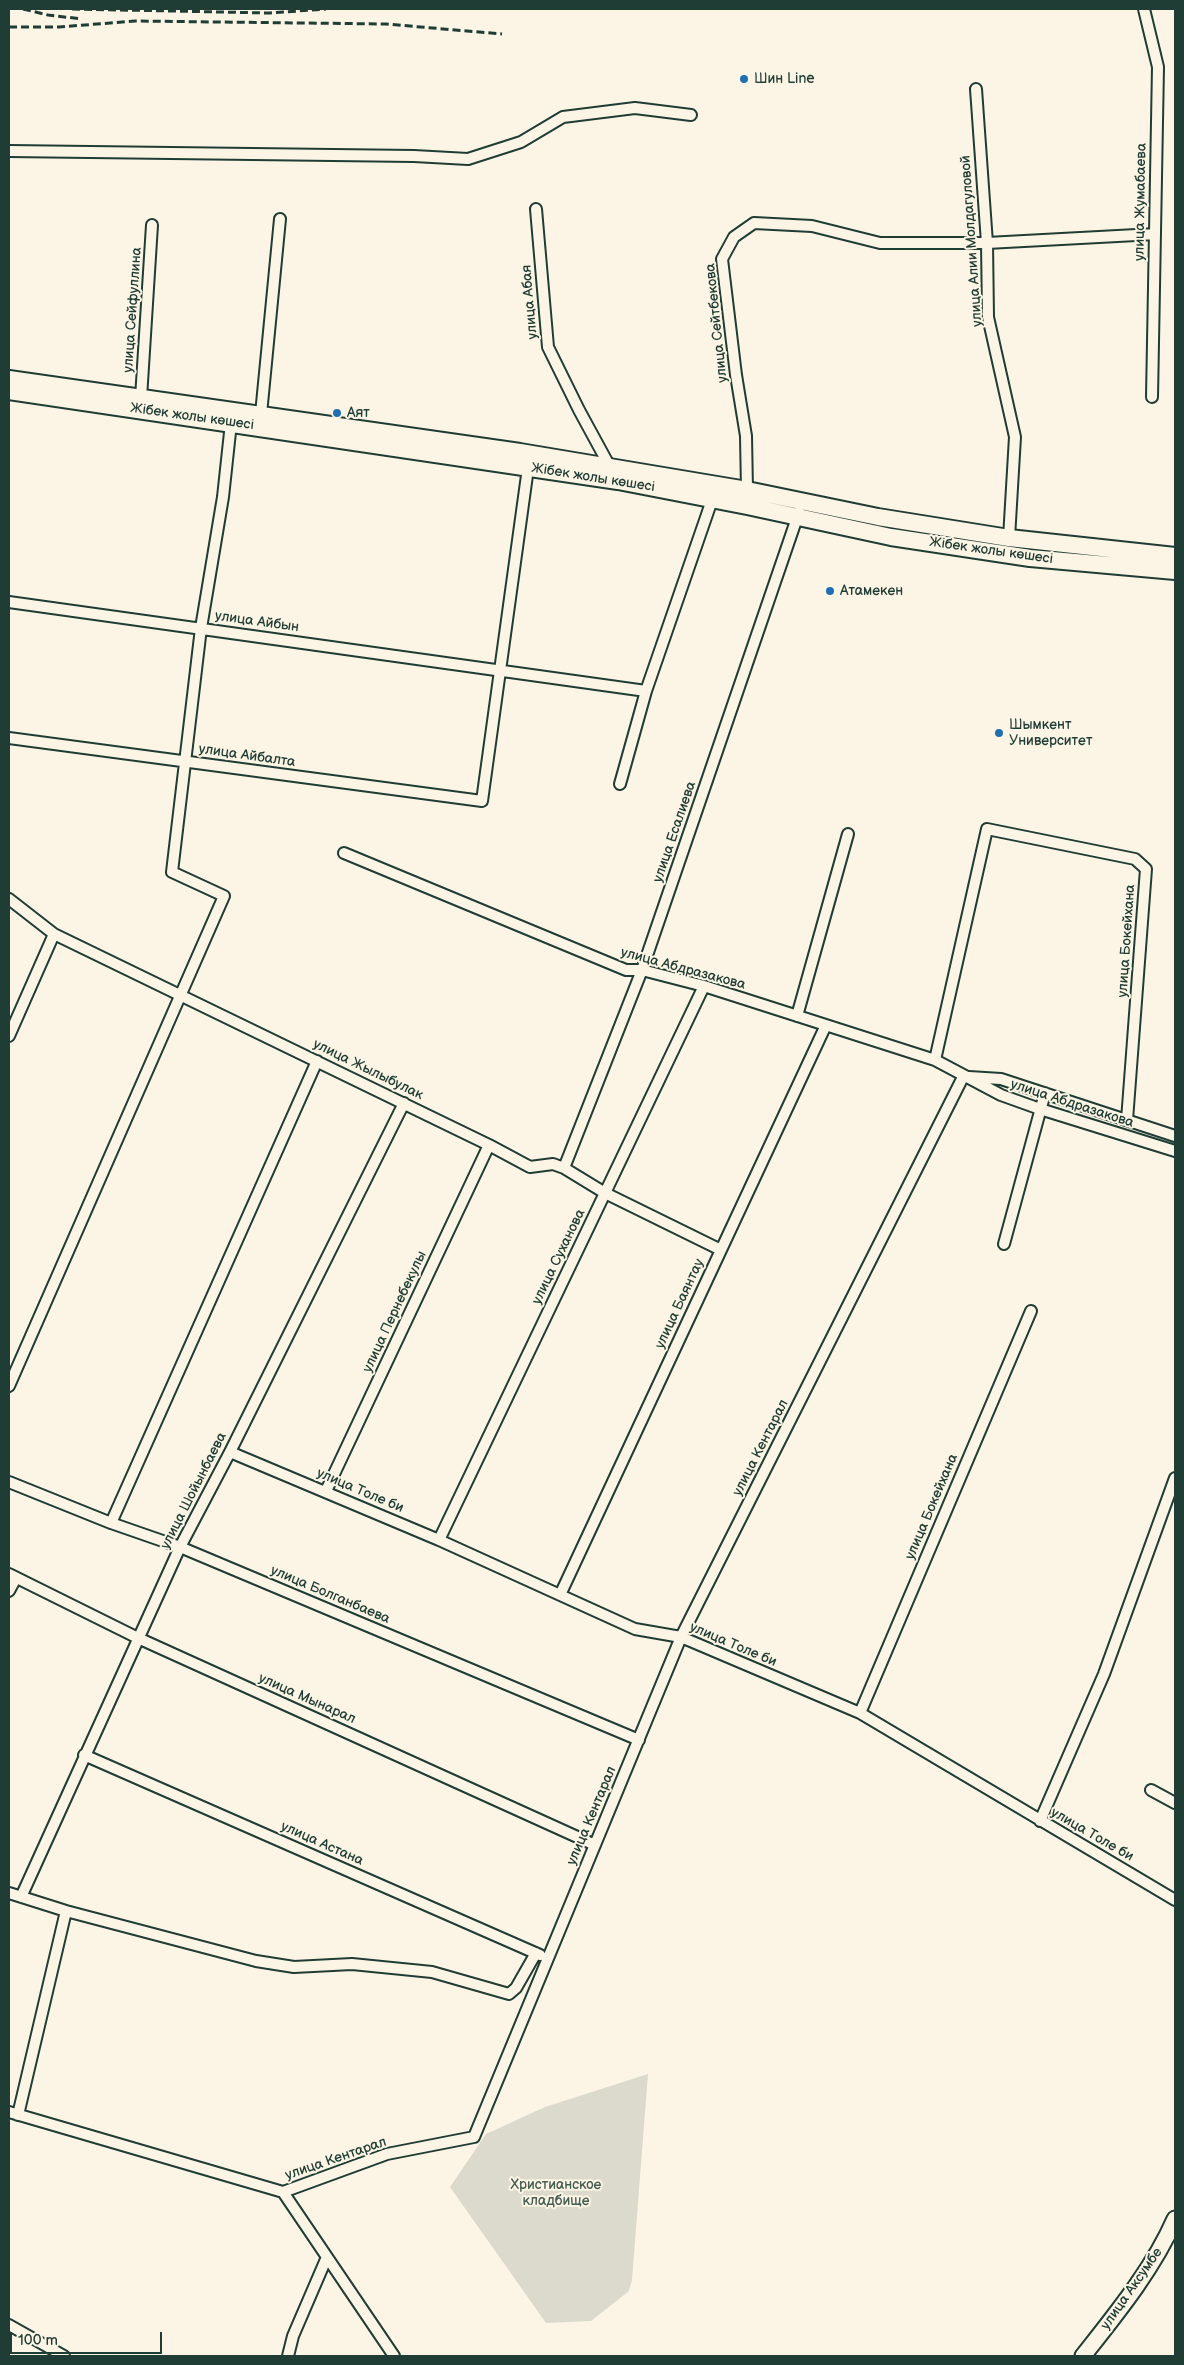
<!DOCTYPE html>
<meta charset="utf-8">
<style>
body{margin:0}
#map{position:relative;width:1184px;height:2365px;overflow:hidden;background:#fcf5e5;font-family:"Balsamiq Sans",sans-serif}
canvas{display:block}
.frame{position:absolute;inset:0;border:10px solid #1f3d34;pointer-events:none}
.scale{position:absolute;left:10px;top:2332px;width:152px;height:22px;box-sizing:border-box;border:2px solid #1f3d34;border-top:0;padding-left:6px;font-size:15px;line-height:18px;white-space:nowrap;color:#1f3d34;-webkit-text-stroke:4px #fcf5e5;paint-order:stroke}
</style>
<div id="map">
<canvas width="1184" height="2365"></canvas>
<div class="frame"></div>
<div class="scale">100 m</div>
</div>
<script>
const c = document.querySelector('canvas').getContext('2d');
c.lineJoin = 'round';
function fill(path, color) {
  c.fillStyle = color;
  c.fill(path, 'evenodd');
}
function stroke(path, color, width, dash) {
  c.strokeStyle = color;
  c.lineWidth = width;
  c.lineCap = dash ? 'butt' : 'round';
  c.setLineDash(dash || []);
  c.stroke(path);
}
function write(font, color, halo, rows, align = 'center') {
  c.font = font + ' "Balsamiq Sans",sans-serif';
  c.lineWidth = 4;
  c.setLineDash([]);
  c.textBaseline = 'middle';
  c.strokeStyle = halo;
  c.fillStyle = color;
  for (const [text, x, y, turn = 0] of rows) {
    c.save();
    c.translate(x, y);
    c.rotate((+turn || 0) * Math.PI / 180);
    c.textAlign = isNaN(turn) ? turn : align;
    if (halo) c.strokeText(text, 0, 0);
    c.fillText(text, 0, 0);
    c.restore();
  }
}
const green = new Path2D(`
 M648,2074L632,2280L629,2291L591,2321L546,2323L450,2187L486,2134L545,2107Z`);
const minor = new Path2D(`
 M1144,9L1158,67L1152,397
 M976,89L987,243L988,317L1015,437L1009,538
 M9,151L414,156L468,159L521,142L563,117L635,108L691,115
 M536,209L548,347L579,410L610,467
 M141,398L152,225
 M261,414L280,219
 M747,490L746,436L736,375L722,259L734,237L754,223L812,226L880,243H987L1155,234
 M9,602L646,691
 M9,738L482,801L528,468
 M620,784L646,691L712,500
 M344,853L626,970H642L704,986L935,1060L1001,1095L1040,1109L1175,1151
 M9,899L54,934L489,1145L530,1167L553,1164L564,1168L605,1193L721,1250
 M797,1016L848,834
 M9,1036L54,934
 M935,1060L987,829L1135,859L1146,869L1127,1120
 M969,1077L1001,1079L1175,1136
 M564,1168L642,970L799,512
 M1004,1244L1045,1093
 M9,1386L224,896L172,872L201,628L223,497L231,423
 M230,1452L439,1540L635,1629L681,1637L860,1713L1175,1900
 M9,1482L111,1523L180,1547L639,1740
 M326,1491L489,1145
 M111,1523L317,1061
 M439,1540L704,986
 M9,1574L138,1638L595,1845
 M9,1591L16,1578
 M560,1595L826,1025
 M860,1713L1031,1311
 M84,1755L540,1955
 M1151,1790L1175,1803
 M1040,1821L1104,1674L1175,1478
 M9,1893L66,1911L256,1961L294,1967L352,1964L432,1972L509,1994L516,1988L536,1953
 M21,1897L180,1547L230,1452L404,1103
 M9,2112L283,2192L387,2154L474,2137L681,1637L963,1077
 M18,2115L66,1911
 M283,2192L394,2356
 M9,2325L64,2356
 M288,2356L293,2336L327,2257`);
const secondary = new Path2D(`
 M1083,2356C1117,2313 1153,2269 1175,2219`);
const primary = new Path2D(`
 M9,379L520,452L747,490L878,517L1009,538L1175,556
 M9,391L618,481L747,506L891,537L1030,558L1175,571`);
const rail = new Path2D(`
 M23,9L48,15L82,19
 M72,9L270,13L326,9
 M9,27H59L135,21L386,24L502,34`);
const markers = [
 [744,79,5,"#1f6fb2"],
 [337,413,5,"#1f6fb2"],
 [830,591,5,"#1f6fb2"],
 [999,733,5,"#1f6fb2"]
];
const poiNames = [
 ["Шин Line",754,79],
 ["Аят",347,413],
 ["Атамекен",840,591],
 ["Шымкент",1009,725],
 ["Университет",1009,741]
];
const streetNames = [
 ["улица Жумабаева",1141,202,-89],
 ["улица Алии Молдагуловой",972,241,-94],
 ["улица Абая",530,302,-95],
 ["улица Сейфуллина",133,310,-86],
 ["улица Сейтбекова",717,323,-96],
 ["Жібек жолы көшесі",192,417,8],
 ["Жібек жолы көшесі",593,478,9],
 ["Жібек жолы көшесі",991,551,8],
 ["улица Айбын",257,622,8],
 ["улица Айбалта",247,756,8],
 ["улица Есалиева",675,832,-71],
 ["улица Бокейхана",1127,941,-86],
 ["улица Абдразакова",683,969,15],
 ["улица Жылыбулак",368,1070,26],
 ["улица Абдразакова",1072,1104,18],
 ["улица Суханова",559,1257,-64],
 ["улица Баянтау",680,1304,-65],
 ["улица Пернебекулы",395,1312,-65],
 ["улица Кентарал",761,1448,-63],
 ["улица Шойынбаева",194,1491,-63],
 ["улица Толе би",360,1491,23],
 ["улица Бокейхана",932,1507,-67],
 ["улица Болганбаева",330,1595,23],
 ["улица Толе би",733,1645,23],
 ["улица Мынарал",307,1699,24],
 ["улица Кентарал",592,1816,-67],
 ["улица Толе би",1092,1835,30],
 ["улица Астана",322,1844,24],
 ["улица Кентарал",336,2159,-19],
 ["улица Аксумбе",1132,2289,-55]
];
const parkNames = [
 ["Христианское",556,2185],
 ["кладбище",556,2201]
];
fill(green, '#dcdacc');
stroke(minor, '#1f3d34', 14);
stroke(secondary, '#1f3d34', 19);
stroke(primary, '#1f3d34', 20);
stroke(minor, '#fcf5e5', 10);
stroke(secondary, '#fcf5e5', 15);
stroke(primary, '#fcf5e5', 16);
stroke(rail, '#1f3d34', 3, [8, 4]);
for (const [x, y, r, color] of markers) {
  const dot = new Path2D();
  dot.arc(x, y, r, 0, 2 * Math.PI);
  c.fillStyle = color;
  c.fill(dot);
  stroke(dot, '#fcf5e5', 2);
}
write('14px', '#1f3d34', '#fcf5e5', poiNames, 'left');
write('14px', '#1f3d34', '#fcf5e5', streetNames);
write('14px', '#455c52', '#fcf5e5', parkNames);
</script>
